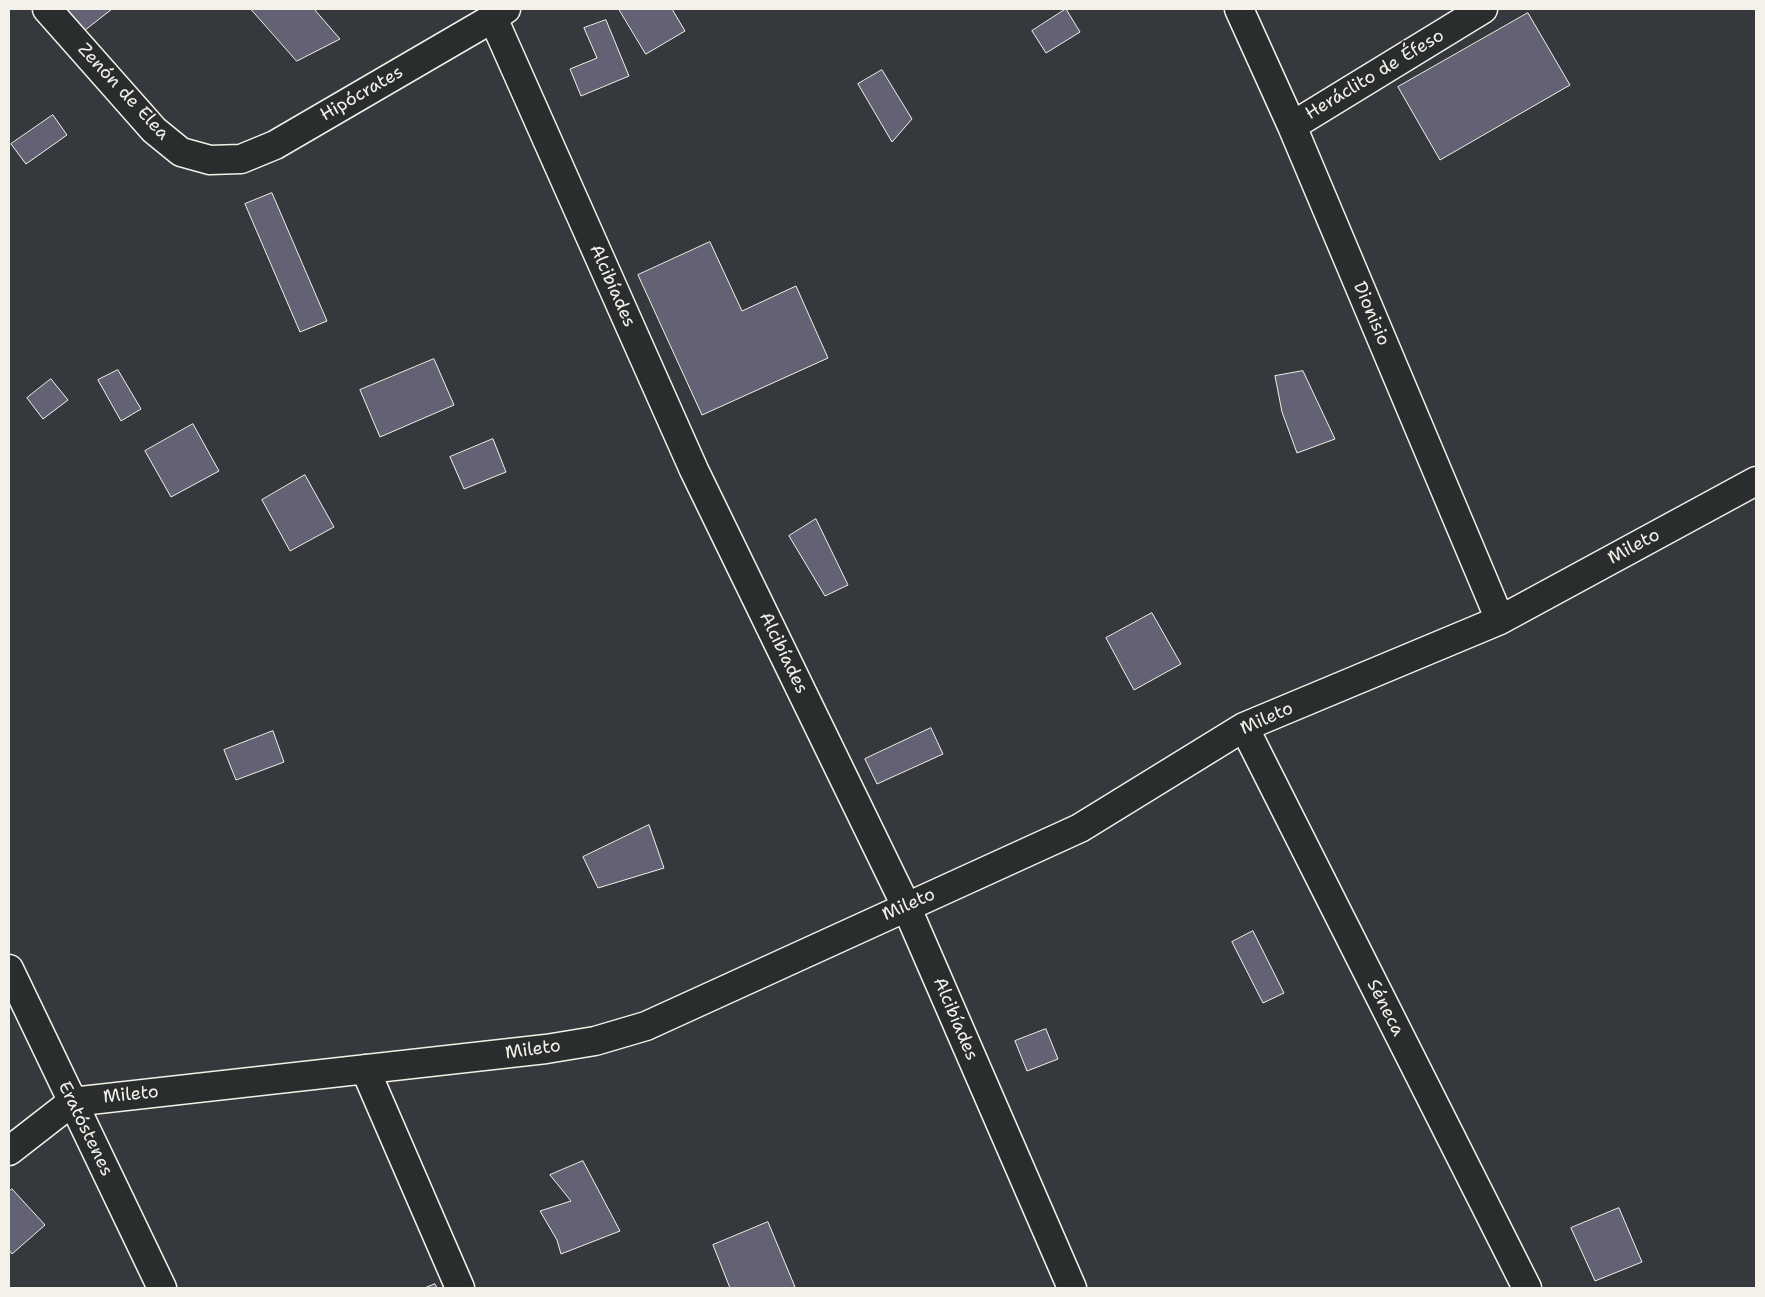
<!DOCTYPE html>
<meta charset="utf-8">
<style>
body{margin:0}
#map{position:relative;width:1765px;height:1297px;overflow:hidden;background:#35383c;font-family:"Shantell Sans",sans-serif}
canvas{display:block}
.frame{position:absolute;inset:0;border:10px solid #f4f1e8;pointer-events:none}
</style>
<div id="map">
<canvas width="1765" height="1297"></canvas>
<div class="frame"></div>
</div>
<script>
const c = document.querySelector('canvas').getContext('2d');
c.lineJoin = 'round';
function fill(path, color) {
  c.fillStyle = color;
  c.fill(path, 'evenodd');
}
function stroke(path, color, width, dash) {
  c.strokeStyle = color;
  c.lineWidth = width;
  c.lineCap = dash ? 'butt' : 'round';
  c.setLineDash(dash || []);
  c.stroke(path);
}
function write(font, color, halo, rows, align = 'center') {
  c.font = font + ' "Shantell Sans",sans-serif';
  c.lineWidth = 4;
  c.setLineDash([]);
  c.textBaseline = 'middle';
  c.strokeStyle = halo;
  c.fillStyle = color;
  for (const [text, x, y, turn = 0] of rows) {
    c.save();
    c.translate(x, y);
    c.rotate((+turn || 0) * Math.PI / 180);
    c.textAlign = isNaN(turn) ? turn : align;
    if (halo) c.strokeText(text, 0, 0);
    c.fillText(text, 0, 0);
    c.restore();
  }
}
const building = new Path2D(`
 M60,9H112L80,34Z
 M251,9H314L340,39L297,61Z
 M619,9H672L685,31L646,54Z
 M1066,9L1080,32L1046,53L1032,31Z
 M1528,13L1570,85L1440,160L1398,87Z
 M606,20L629,76L581,96L570,69L597,58L584,28Z
 M882,70L912,119L892,142L858,84Z
 M53,115L67,135L26,164L11,144Z
 M272,193L327,321L300,332L245,204Z
 M710,242L742,311L796,286L828,358L702,415L638,275Z
 M434,359L454,405L380,437L360,390Z
 M118,370L141,409L121,421L98,380Z
 M1303,371L1335,439L1297,453L1282,412L1275,376Z
 M51,379L68,400L43,419L27,398Z
 M193,424L219,471L171,497L145,451Z
 M493,439L506,472L464,489L450,457Z
 M305,475L334,527L290,551L262,500Z
 M816,519L848,585L825,596L789,536Z
 M1152,613L1181,664L1134,690L1106,638Z
 M931,728L943,754L877,784L865,759Z
 M273,731L284,762L236,780L224,750Z
 M649,825L664,868L598,888L583,857Z
 M1253,931L1284,993L1263,1003L1232,942Z
 M1046,1029L1058,1059L1027,1071L1015,1041Z
 M583,1161L620,1231L561,1254L557,1240L540,1211L571,1201L550,1175Z
 M12,1189L45,1225L12,1254L9,1250V1192Z
 M1619,1208L1642,1262L1595,1281L1571,1228Z
 M768,1222L795,1287L790,1288H730L713,1245Z
 M435,1284L437,1288H425Z`);
const minor = new Path2D(`
 M47,9L154,130L181,152L210,160L241,159L275,145L493,18L506,9
 M1239,9L1292,126L1500,620
 M493,18L694,470L906,906L1072,1288
 M1292,126L1483,9
 M1244,727L1527,1288
 M9,969L162,1288
 M365,1069L460,1288
 M9,1151L72,1102L546,1049L595,1041L646,1026L1080,828L1244,727L1500,620L1756,481`);
const streetNames = [
 ["Heráclito de Éfeso",1375,75,-31],
 ["Zenón de Elea",123,92,47],
 ["Hipócrates",362,94,-30],
 ["Alcibíades",612,286,66],
 ["Dionisio",1371,314,67],
 ["Mileto",1634,547,-28],
 ["Alcibíades",783,653,64],
 ["Mileto",1267,719,-24],
 ["Mileto",909,905,-24],
 ["Séneca",1385,1008,63],
 ["Alcibíades",955,1019,67],
 ["Mileto",533,1050,-8],
 ["Mileto",131,1095,-6],
 ["Eratóstenes",85,1129,64]
];
fill(building, '#636274');
stroke(building, '#f4f1e8', 1);
stroke(minor, '#f4f1e8', 31);
stroke(minor, '#2a2d2e', 28);
write('18px', '#f4f1e8', '#2a2d2e', streetNames);
</script>
